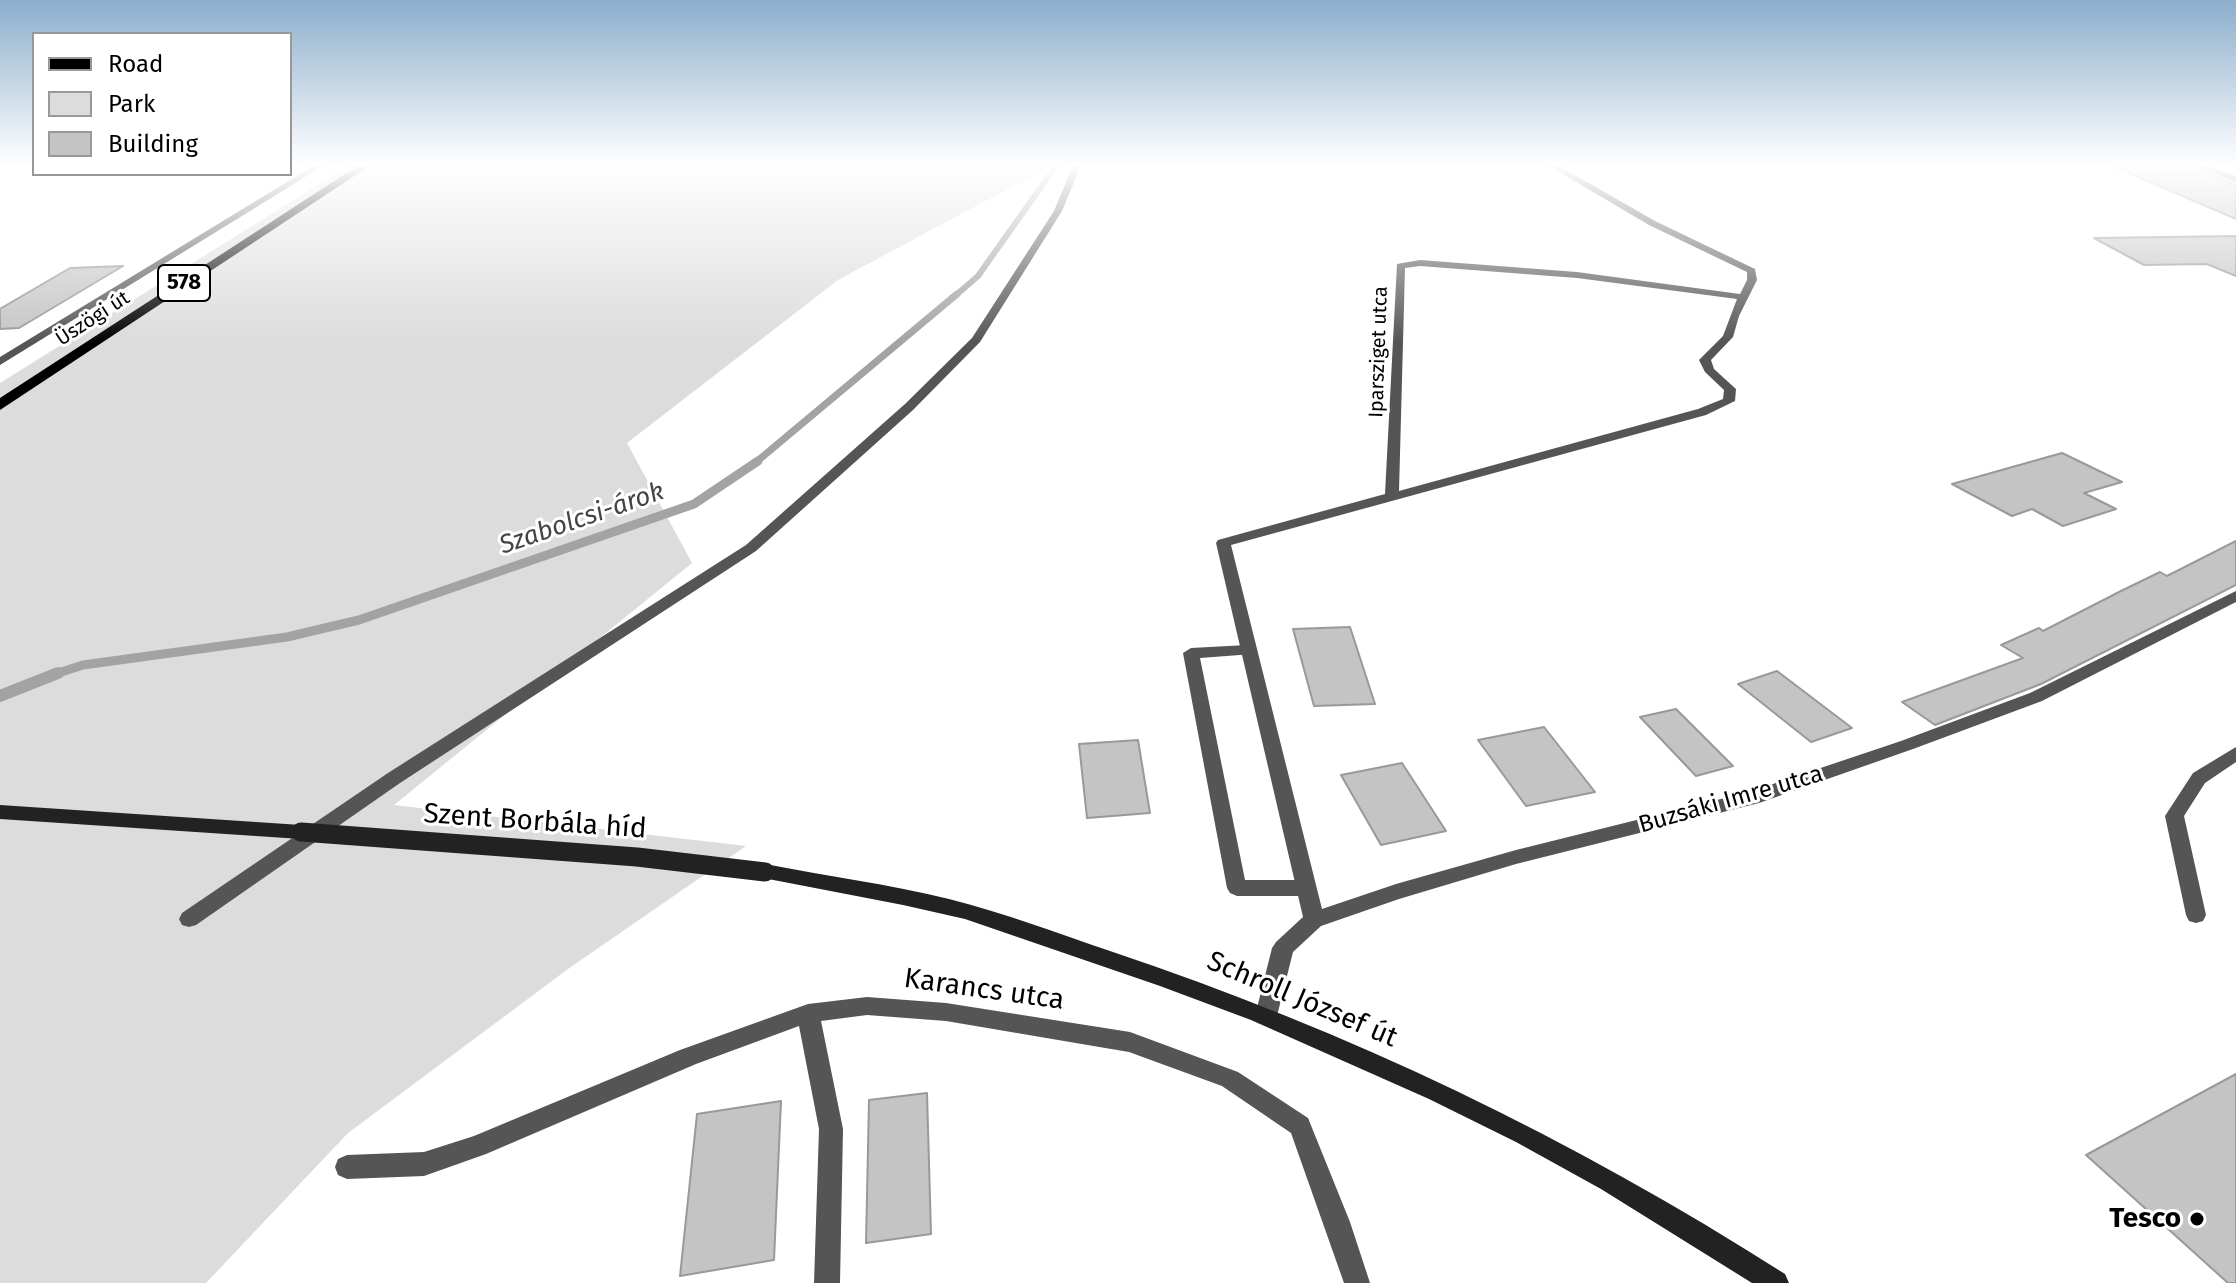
<!DOCTYPE html>
<meta charset="utf-8">
<style>
body{margin:0}
#map{position:relative;width:2236px;height:1283px;overflow:hidden;background:#fff;font-family:"Fira Sans",sans-serif}
canvas{display:block}
.legend{position:absolute;left:32px;top:32px;width:260px;height:144px;box-sizing:border-box;background:#fff;border:2px solid #999;margin:0;padding:10px 14px;list-style:none;font-size:24px;color:#000}
.legend li{display:flex;align-items:center;gap:16px;height:40px}
.legend b{width:40px;border:2px solid #999}
</style>
<div id="map">
<canvas width="2236" height="1283"></canvas>
<ul class="legend">
<li><b style="height:10px;background:#000"></b>Road</li>
<li><b style="height:22px;background:#dcdcdc"></b>Park</li>
<li><b style="height:22px;background:#c4c4c4"></b>Building</li>
</ul>
</div>
<script>
const c = document.querySelector('canvas').getContext('2d');
c.lineJoin = 'round';
function fill(path, color) {
  c.fillStyle = color;
  c.fill(path, 'evenodd');
}
function stroke(path, color, width, dash) {
  c.strokeStyle = color;
  c.lineWidth = width;
  c.lineCap = dash ? 'butt' : 'round';
  c.setLineDash(dash || []);
  c.stroke(path);
}
function write(font, color, halo, rows, align = 'center') {
  c.font = font + ' "Fira Sans",sans-serif';
  c.lineWidth = 6;
  c.setLineDash([]);
  c.textBaseline = 'middle';
  c.strokeStyle = halo;
  c.fillStyle = color;
  for (const [text, x, y, turn = 0] of rows) {
    c.save();
    c.translate(x, y);
    c.rotate((+turn || 0) * Math.PI / 180);
    c.textAlign = isNaN(turn) ? turn : align;
    if (halo) c.strokeText(text, 0, 0);
    c.fillText(text, 0, 0);
    c.restore();
  }
}
const green = new Path2D(`
 M353,163H1056L838,280L627,443L692,563L394,805L746,846L568,969L348,1133L206,1283H0V383Z`);
const streamFar3 = new Path2D(`
 M955,296L978,276L1058,163`);
const streamFar2 = new Path2D(`
 M755,463L957,294`);
const streamFar1 = new Path2D(`
 M52,675L83,665L287,637L359,620L694,504L758,461`);
const stream = new Path2D(`
 M0,696L58,673`);
const building = new Path2D(`
 M2106,163H2186L2236,185V219Z
 M2236,236V276L2207,264L2144,265L2094,238Z
 M123,266L19,328L0,329V309L70,268Z
 M2062,453L2122,482L2084,493L2116,509L2063,526L2032,509L2012,516L1952,484Z
 M2236,541V585L2041,684L1935,725L1902,702L2023,658L2001,645L2039,628L2043,631L2121,591L2160,572L2167,576Z
 M1350,627L1375,704L1314,706L1293,629Z
 M1777,671L1852,728L1811,742L1738,684Z
 M1676,709L1733,766L1696,776L1640,717Z
 M1544,727L1595,792L1526,806L1478,740Z
 M1138,740L1150,813L1087,818L1079,744Z
 M1402,763L1446,831L1381,845L1341,775Z
 M2236,1074V1283H2228L2086,1155Z
 M927,1093L931,1234L866,1243L869,1100Z
 M781,1101L774,1260L680,1276L697,1114Z`);
const service = new Path2D(`
 M1247,645L1253,646L1255,650L1253,654L1200,658L1245,880H1305L1312,883L1315,888L1312,893L1305,896H1237L1230,893L1227,888L1183,653L1191,648Z
 M2236,747V762L2205,783L2184,816L2206,915L2203,921L2196,923L2189,921L2186,915L2165,816L2193,773Z`);
const minor = new Path2D(`
 M318,163H328L0,365V357Z
 M1074,163H1082L1062,211L980,342L913,410L756,551L400,783L196,925L189,927L182,925L179,919L182,913L388,773L746,545L905,404L972,338L1054,211Z
 M1544,163H1554L1655,221L1755,269L1757,280L1739,316L1733,337L1711,360L1714,369L1736,389L1735,401L1706,415L1231,545L1322,909L1396,884L1516,850L1749,792L1901,741L2030,693L2236,591V602L2042,701L1913,749L1759,803L1516,864L1399,899L1321,926L1293,952L1277,1016L1274,1023L1266,1025L1258,1023L1255,1016L1272,948L1276,942L1303,917L1216,543L1218,540L1385,494L1397,264L1420,260L1577,272L1740,294L1747,280V272L1649,225ZM1420,266L1577,278L1737,299L1723,336L1699,360L1705,372L1724,390L1723,399L1698,409L1399,491L1405,268Z
 M2189,163H2200L2236,176V182Z
 M867,997L946,1003L1130,1032L1238,1072L1308,1118L1350,1222L1370,1283H1344L1291,1133L1222,1086L1129,1052L946,1021L867,1015L821,1021L843,1129L840,1283H814L819,1129L799,1026L696,1064L486,1154L424,1176L347,1179L338,1175L335,1167L338,1159L347,1155L424,1152L474,1136L680,1050L808,1004Z`);
const secondary = new Path2D(`
 M0,805L301,825L308,827L311,832L308,837L301,839L0,819Z
 M765,864C826,876 889,884 949,899C1004,913 1057,933 1110,951C1352,1032 1570,1137 1785,1274L1789,1283H1752L1601,1189L1516,1142L1429,1099L1251,1020L1160,986L965,919L903,905L758,877L755,872L758,867Z`);
const primary = new Path2D(`
 M362,163H374L0,410V398Z`);
const secondaryBridge = new Path2D(`
 M301,832L637,857L765,872`);
const markers = [
 [2197,1219,8,"#000"]
];
const farStreetnames = [
 ["Üszögi út",93,319,-33],
 ["Iparsziget utca",1379,352,-88]
];
const shields = [
 [184,283,52]
];
const shieldNames = [
 ["578",184,283]
];
const streetNames = [
 ["Buzsáki Imre utca",1731,800,-16]
];
const waterNames = [
 ["Szabolcsi-árok",582,519,-19]
];
const nearStreetnames = [
 ["Szent Borbála híd",535,822,4],
 ["Karancs utca",984,990,8],
 ["Schroll József út",1302,1000,23]
];
const nearPoinames = [
 ["Tesco",2181,1219]
];
fill(green, '#dcdcdc');
stroke(streamFar3, '#a3a3a3', 6);
stroke(streamFar2, '#a3a3a3', 7);
stroke(streamFar1, '#a3a3a3', 9);
stroke(stream, '#a3a3a3', 12);
fill(building, '#c4c4c4');
stroke(building, '#999', 2);
stroke(primary, '#dbdbdb', 2);
fill(service, '#555');
fill(minor, '#555');
fill(secondary, '#222');
fill(primary, '#000');
stroke(secondaryBridge, '#222', 19);
const sky = c.createLinearGradient(0, 0, 0, 343);
sky.addColorStop(0, '#8cadcc');
sky.addColorStop(0.48, '#fff');
sky.addColorStop(1, '#ffffff00');
c.fillStyle = sky;
c.fillRect(0, 0, 2236, 343);
for (const [x, y, r, color] of markers) {
  const dot = new Path2D();
  dot.arc(x, y, r, 0, 2 * Math.PI);
  c.fillStyle = color;
  c.fill(dot);
  stroke(dot, '#fff', 3);
}
write('20px', '#000', '#fff', farStreetnames);
for (const [x, y, w] of shields) {
  const box = new Path2D();
  box.roundRect(x - w / 2, y - 18, w, 36, 6);
  c.fillStyle = '#fff';
  c.fill(box);
  stroke(box, '#000', 2);
}
write('bold 22px', '#000', null, shieldNames);
write('24px', '#000', '#fff', streetNames);
write('italic 26px', '#444', '#fff', waterNames);
write('28px', '#000', '#fff', nearStreetnames);
write('bold 28px', '#000', '#fff', nearPoinames, 'right');
</script>
